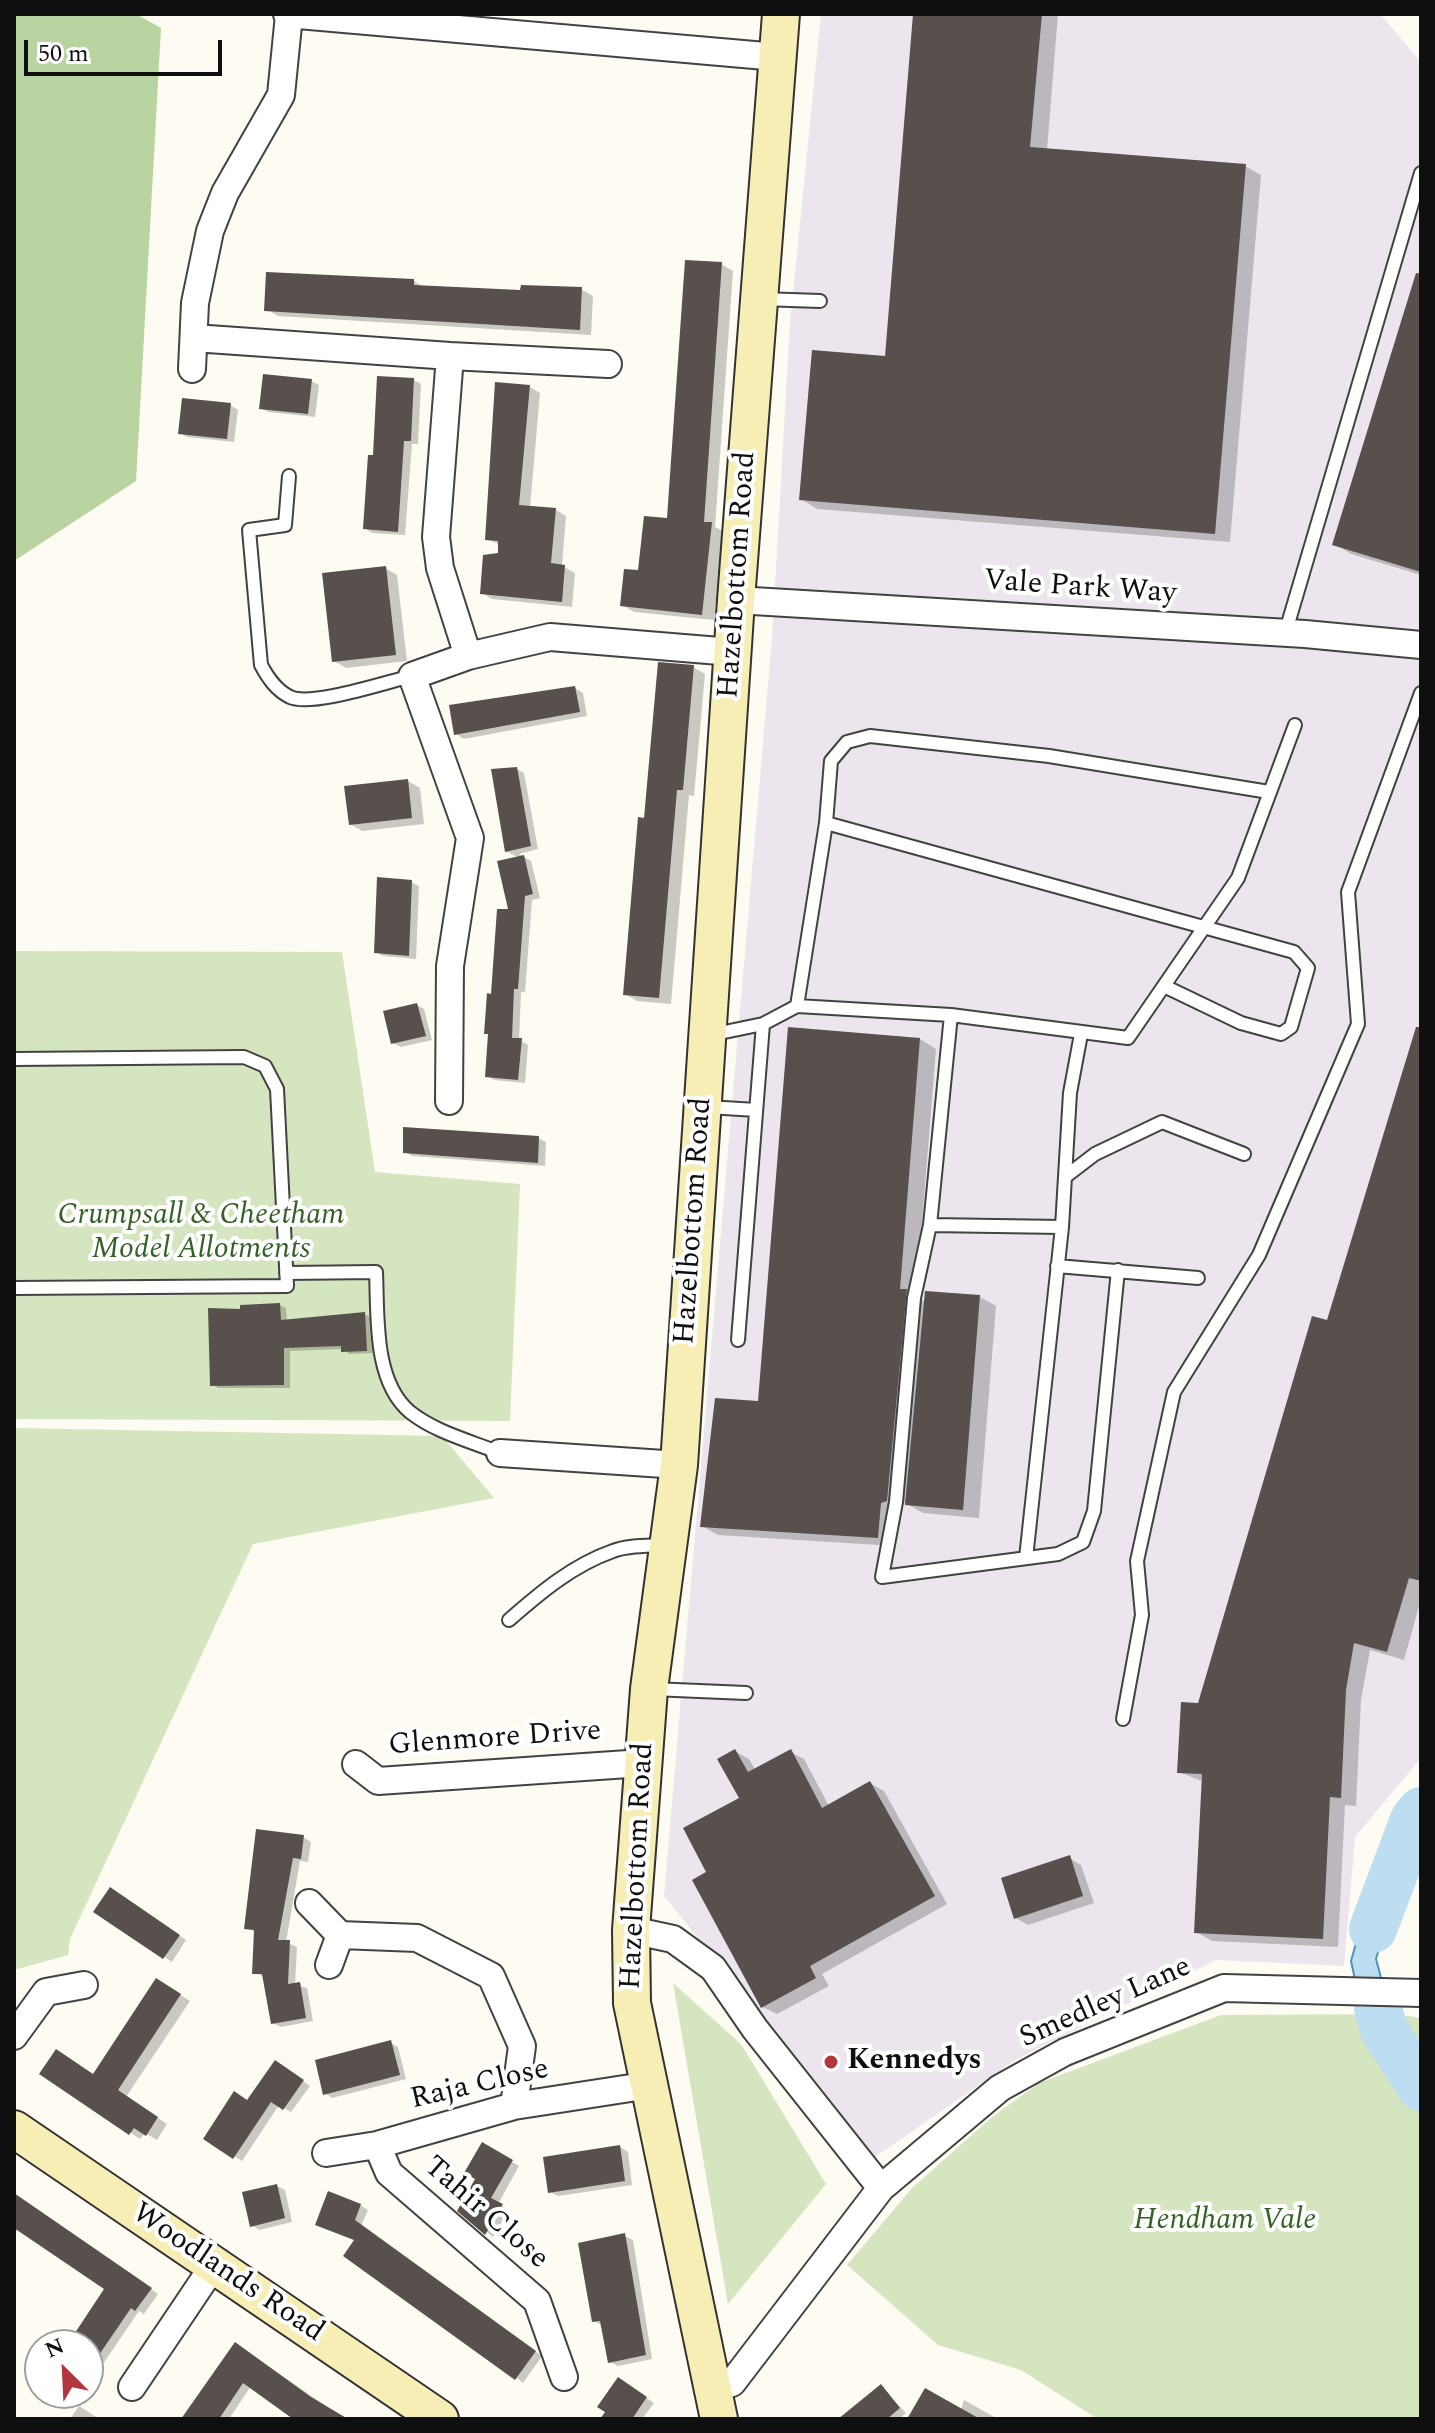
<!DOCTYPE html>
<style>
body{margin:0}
#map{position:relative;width:1435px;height:2433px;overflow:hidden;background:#fefbf3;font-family:Spectral,serif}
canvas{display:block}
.frame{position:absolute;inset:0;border:16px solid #0f0f0f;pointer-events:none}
.north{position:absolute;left:24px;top:2329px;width:80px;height:80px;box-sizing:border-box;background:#fff;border:2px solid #9f9f9f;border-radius:50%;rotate:336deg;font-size:22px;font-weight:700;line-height:32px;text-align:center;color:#0f0f0f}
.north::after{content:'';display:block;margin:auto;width:28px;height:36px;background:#b1363d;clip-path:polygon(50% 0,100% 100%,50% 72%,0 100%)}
.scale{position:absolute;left:24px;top:40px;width:198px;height:36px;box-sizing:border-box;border:4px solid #0f0f0f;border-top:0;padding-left:10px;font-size:24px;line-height:28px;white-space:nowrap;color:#0f0f0f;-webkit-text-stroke:6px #fff;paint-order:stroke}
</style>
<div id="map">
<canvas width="1435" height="2433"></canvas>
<div class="frame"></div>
<div class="north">N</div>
<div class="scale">50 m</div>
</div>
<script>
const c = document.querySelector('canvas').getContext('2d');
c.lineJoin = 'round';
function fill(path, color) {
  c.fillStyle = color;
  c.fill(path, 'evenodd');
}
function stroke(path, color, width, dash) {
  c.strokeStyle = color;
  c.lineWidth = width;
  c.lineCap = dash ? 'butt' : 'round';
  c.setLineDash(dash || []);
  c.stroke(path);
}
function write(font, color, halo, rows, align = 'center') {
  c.font = font + ' Spectral,serif';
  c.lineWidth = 8;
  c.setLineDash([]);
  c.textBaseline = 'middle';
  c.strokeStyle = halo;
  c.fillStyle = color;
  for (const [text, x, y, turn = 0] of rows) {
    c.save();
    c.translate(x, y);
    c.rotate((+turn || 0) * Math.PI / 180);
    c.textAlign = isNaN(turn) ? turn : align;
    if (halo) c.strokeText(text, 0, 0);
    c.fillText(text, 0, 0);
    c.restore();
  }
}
const industrial = new Path2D(`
 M821,14H1380L1421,62V1758L1355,1837L1344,1966L1216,1960L1015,2060L875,2157L664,1896L772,638L790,323Z`);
const green = new Path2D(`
 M14,951L342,952L375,1172L520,1184L510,1421L14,1419Z
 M14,1428L442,1436L494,1498L253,1544L70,1939L68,1955L14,1970Z
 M673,1983L741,2044L826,2184L728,2304Z
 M1397,2014L1421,2018V2419H1098L1021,2370L938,2345L847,2265L912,2188L992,2117L1039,2083L1221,2015Z`);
const forest = new Path2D(`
 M14,14H136L161,28L136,481L14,561Z`);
const water = new Path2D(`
 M1380,1859L1401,1870L1376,1959L1395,2030L1420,2059L1396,2067L1365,2025L1351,1961Z`);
const shadow = new Path2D(`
 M915,14H1058L1047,150L1245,166L1261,175L1230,542L817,509L801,499L886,358Z
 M721,264L733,271L715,527L723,531L714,620L634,612L622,605L669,520Z
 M1421,264V575L1351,554L1335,544Z
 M414,281L425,288L521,292L581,289L593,296L591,335L278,316L266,309Z
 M414,380L421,384L418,444H412L405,535L372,533L365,528L375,457Z
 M311,381L319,385L315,417L268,412L261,408Z
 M530,387L540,393L530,508L556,510L566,516L562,566L575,573L572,607L492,599L482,593L500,555V545L487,539Z
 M230,405L238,410L234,442L187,437L180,433Z
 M385,568L397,575L407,661L346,668L334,661Z
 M693,667L705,674L694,796L689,795L671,1004L637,1001L625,994L646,820Z
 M575,688L583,693L587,716L464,739L456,734Z
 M517,769L524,773L538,849L519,854L531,861L540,898L532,900L525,992H521L519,1040L528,1045L525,1083L494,1080L487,1076L492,996L519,858L506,851Z
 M408,781L420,788L424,824L362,831L350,824Z
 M411,882L419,886L416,959L383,956L376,952Z
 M417,1005L424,1009L432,1040L401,1047L393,1043Z
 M920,1039L936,1049L916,1297L926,1302L980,1297L996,1306L979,1518L923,1513L903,1502V1510L897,1512L894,1546L718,1535L702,1526Z
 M1421,1065V1599L1404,1660L1370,1650L1361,1700L1356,1806L1345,1805L1338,1947L1212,1941L1196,1932L1204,1782L1179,1772L1328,1322Z
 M538,1138L546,1142L545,1166L412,1156L405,1152Z
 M280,1305L286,1308L287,1321L365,1314L371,1318L373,1353L349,1354L343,1349L290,1351V1388H218L212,1384L242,1311Z
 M735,1751L749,1759L756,1771L790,1752L804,1759L829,1806L870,1783L884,1791L947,1904L822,1974L829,1986L777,2014L763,2007L709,1873L742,1799Z
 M303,1837L311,1842L308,1862L300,1861L286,1942L297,1947L295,1985L307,1988L313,2021L281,2027L273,2023L265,1977L255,1973L256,1932L246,1928Z
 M1069,1858L1081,1865L1094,1903L1028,1925L1016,1918Z
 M118,1894L186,1940L172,1962L96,1911Z
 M166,1986L190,2001L126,2097L167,2124L157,2140L145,2133L140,2139L41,2073L94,2076Z
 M391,2043L398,2047L406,2079L332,2098L325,2093Z
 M283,2067L310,2086L291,2112L279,2105L242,2161L205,2138Z
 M482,2145L519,2166L498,2204L509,2210L493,2237L460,2210L478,2178Z
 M620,2147L628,2152L632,2185L558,2196L550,2192Z
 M277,2186L285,2190L292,2222L259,2230L252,2225Z
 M14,2195L158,2294L144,2314L139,2311L88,2386V2345H69L107,2289L18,2229L14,2236Z
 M360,2205L368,2210L361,2226L542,2356L523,2383L356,2240L325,2228Z
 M625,2236L633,2240L652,2359L618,2366L610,2362L601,2325L594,2321Z
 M243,2349L345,2419H298L251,2386L229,2419H184Z
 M626,2384L654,2403L642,2419H602Z
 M881,2387L906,2413L899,2419H841Z
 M964,2400L998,2419H919L961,2410Z
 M79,2406L87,2411L99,2419H70Z`);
const river = new Path2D(`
 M1373,1929L1414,1820L1421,1811
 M1378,2007L1383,2028L1421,2087`);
const building = new Path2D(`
 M913,14H1042L1030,147L1246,164L1215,534L799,500L812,350L885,356Z
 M685,260L722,262L704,522H712L702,615L620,606L624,569L638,570L644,516L667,518Z
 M266,272L414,279V285L520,290L521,285L582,287L580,330L264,311Z
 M1416,273L1421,274V572L1332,545Z
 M263,374L312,379L308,414L259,409Z
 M377,376L414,378L411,441H404L398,532L363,529L368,455H373Z
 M495,382L530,385L519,505L556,508L551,563L565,565L562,602L480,594L483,555L498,553V541L485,540Z
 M182,398L231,403L227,439L178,434Z
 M386,566L396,655L332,662L322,573Z
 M658,662L694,665L683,790H677L659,998L623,995L638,817L644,818Z
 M575,686L580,712L454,735L449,705Z
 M517,767L531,846L505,852L491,769Z
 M408,779L412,818L349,825L344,786Z
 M524,855L533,894L525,896L518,989H514L512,1038H522L518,1080L485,1077L488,1034H484L487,993L491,994L497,909H508L497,861Z
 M377,877L412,880L409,956L374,953Z
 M417,1003L426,1036L391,1044L383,1011Z
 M788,1027L920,1038L900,1289H907L887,1501L881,1503L878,1538L700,1527L715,1398L758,1401Z
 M1416,1027H1421V1581L1409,1578L1387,1652L1354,1643L1346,1690L1341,1798L1330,1797L1323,1939L1194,1933L1202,1774L1177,1773L1181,1702L1198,1703L1312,1316L1327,1320Z
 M403,1127L539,1136L538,1163L403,1153Z
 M925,1291L980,1295L963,1510L905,1505Z
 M280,1303L281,1320L365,1312L367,1351L341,1352V1346L284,1348V1385L210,1386L208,1308L240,1309V1305Z
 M735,1749L748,1772L791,1749L822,1808L870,1781L935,1896L810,1966L816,1978L761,2008L692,1880L706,1872L683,1828L739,1798L717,1759Z
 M256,1829L304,1835L301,1859L293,1858L278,1940H290L288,1984L300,1982L306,2018L271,2024L262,1974H252L254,1930L244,1929Z
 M1070,1855L1083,1896L1014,1919L1001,1878Z
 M110,1887L180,1935L163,1959L93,1912Z
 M156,1978L181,1994L118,2090L158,2117L146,2136L134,2128L129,2135L39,2074L56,2049L93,2074Z
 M391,2040L400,2075L323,2095L315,2060Z
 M275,2060L304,2080L283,2110L271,2102L233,2159L203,2139L234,2091L247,2100Z
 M482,2142L513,2160L491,2198L503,2204L485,2235L457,2211L475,2179L464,2173Z
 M620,2145L625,2181L548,2193L543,2157Z
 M277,2184L285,2218L250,2227L242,2192Z
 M328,2191L361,2204L355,2220L536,2351L515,2380L343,2256L354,2240L315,2225Z
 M14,2193L152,2288L135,2311L131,2308L88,2371V2345H67L104,2289L14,2228Z
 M625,2233L646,2355L608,2363L600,2321L592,2322L578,2243Z
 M235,2342L311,2397L348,2419H293L243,2383L219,2419H181Z
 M618,2377L647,2397L632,2419H600L605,2412L597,2407Z
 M881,2384L900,2408L887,2419H838Z
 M925,2388L980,2419H907Z`);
const lane = new Path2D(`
 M761,299L820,301
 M289,476L285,525L249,530L261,665C268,678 276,690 290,697C312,707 386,682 412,676
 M1285,634L1421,173
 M826,823L1294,952L1308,968L1291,1027L1281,1034L1241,1023L1164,986
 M797,1006L826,823L831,761L847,742L870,736L1049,756L1269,792
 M951,1015L930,1225L914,1298L896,1502L882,1577L1058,1554L1083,1542L1094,1511L1118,1270
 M710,1035L763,1024L797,1006L951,1015L1128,1038L1238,878L1295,725
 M14,1059L244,1057L265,1066L277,1089L287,1286L14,1288
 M708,1107L756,1110
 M1065,1177L1095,1154L1162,1122L1244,1154
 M930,1225L1062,1227
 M1057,1266L1198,1278
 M286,1273L376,1272C378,1315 373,1381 410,1412C435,1432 470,1441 500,1453
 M738,1340L763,1024
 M1026,1558L1062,1227L1070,1093L1081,1034
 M509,1620C541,1592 573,1565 613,1551C628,1545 648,1546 664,1545
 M652,1689L746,1693
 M1123,1719L1142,1615L1137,1561L1174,1392L1259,1255L1358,1024L1348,892L1421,693`);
const street = new Path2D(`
 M287,14L777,57
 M194,338L450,356L436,537L440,568L468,656L550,637L732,652
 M450,356L608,364
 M192,369L195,303L210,231L225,193L281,95L289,15
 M736,600L1305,634L1421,645
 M449,1101L450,966L470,838L412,676L468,656
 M500,1453L679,1465
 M356,1764L378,1781L643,1763
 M309,1903L340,1935L417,1938L491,1976L522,2046L514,2106
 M631,1930L673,1939L713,1968L755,2029L881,2188
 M329,1965L340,1935
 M14,2036L46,1992L84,1985
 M377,2145L389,2173L537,2301L564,2377
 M326,2153L377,2145L514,2106L650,2085
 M132,2387L214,2265
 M712,2389L732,2383L881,2188L1000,2088L1065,2052L1224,1988L1421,1993`);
const secondary = new Path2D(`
 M14,2129L440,2419
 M719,2419L632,2003L631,1930L649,1689L679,1465L736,600L781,14`);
const markers = [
 [831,2062,8,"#b1363d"]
];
const streetNames = [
 ["Hazelbottom Road",739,575,-86],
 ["Vale Park Way",1080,589,4],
 ["Hazelbottom Road",695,1221,-86],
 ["Glenmore Drive",495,1740,-4],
 ["Hazelbottom Road",639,1866,-87],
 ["Smedley Lane",1106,2004,-24],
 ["Raja Close",480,2086,-13],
 ["Tahir Close",485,2214,41],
 ["Woodlands Road",227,2274,34]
];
const parkNames = [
 ["Crumpsall & Cheetham",201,1217],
 ["Model Allotments",201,1251],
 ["Hendham Vale",1225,2222]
];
const poiNames = [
 ["Kennedys",847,2062]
];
fill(industrial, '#ece5ed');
fill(green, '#d4e5bf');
fill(forest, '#b9d4a0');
fill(water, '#bddef0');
stroke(water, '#4b93bf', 2);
fill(shadow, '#0003');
stroke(river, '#bddef0', 48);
fill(building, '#57504d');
stroke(lane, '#424242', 16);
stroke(street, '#424242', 30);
stroke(secondary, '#313131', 40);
stroke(lane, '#fff', 12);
stroke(street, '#fff', 26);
stroke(secondary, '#f6eeb5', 36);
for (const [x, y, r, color] of markers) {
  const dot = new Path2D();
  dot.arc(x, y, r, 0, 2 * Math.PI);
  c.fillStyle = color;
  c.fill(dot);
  stroke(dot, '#fff', 3);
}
write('30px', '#0f0f0f', '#fff', streetNames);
write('italic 30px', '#336126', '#fff', parkNames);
write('bold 30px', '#0f0f0f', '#fff', poiNames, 'left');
</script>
